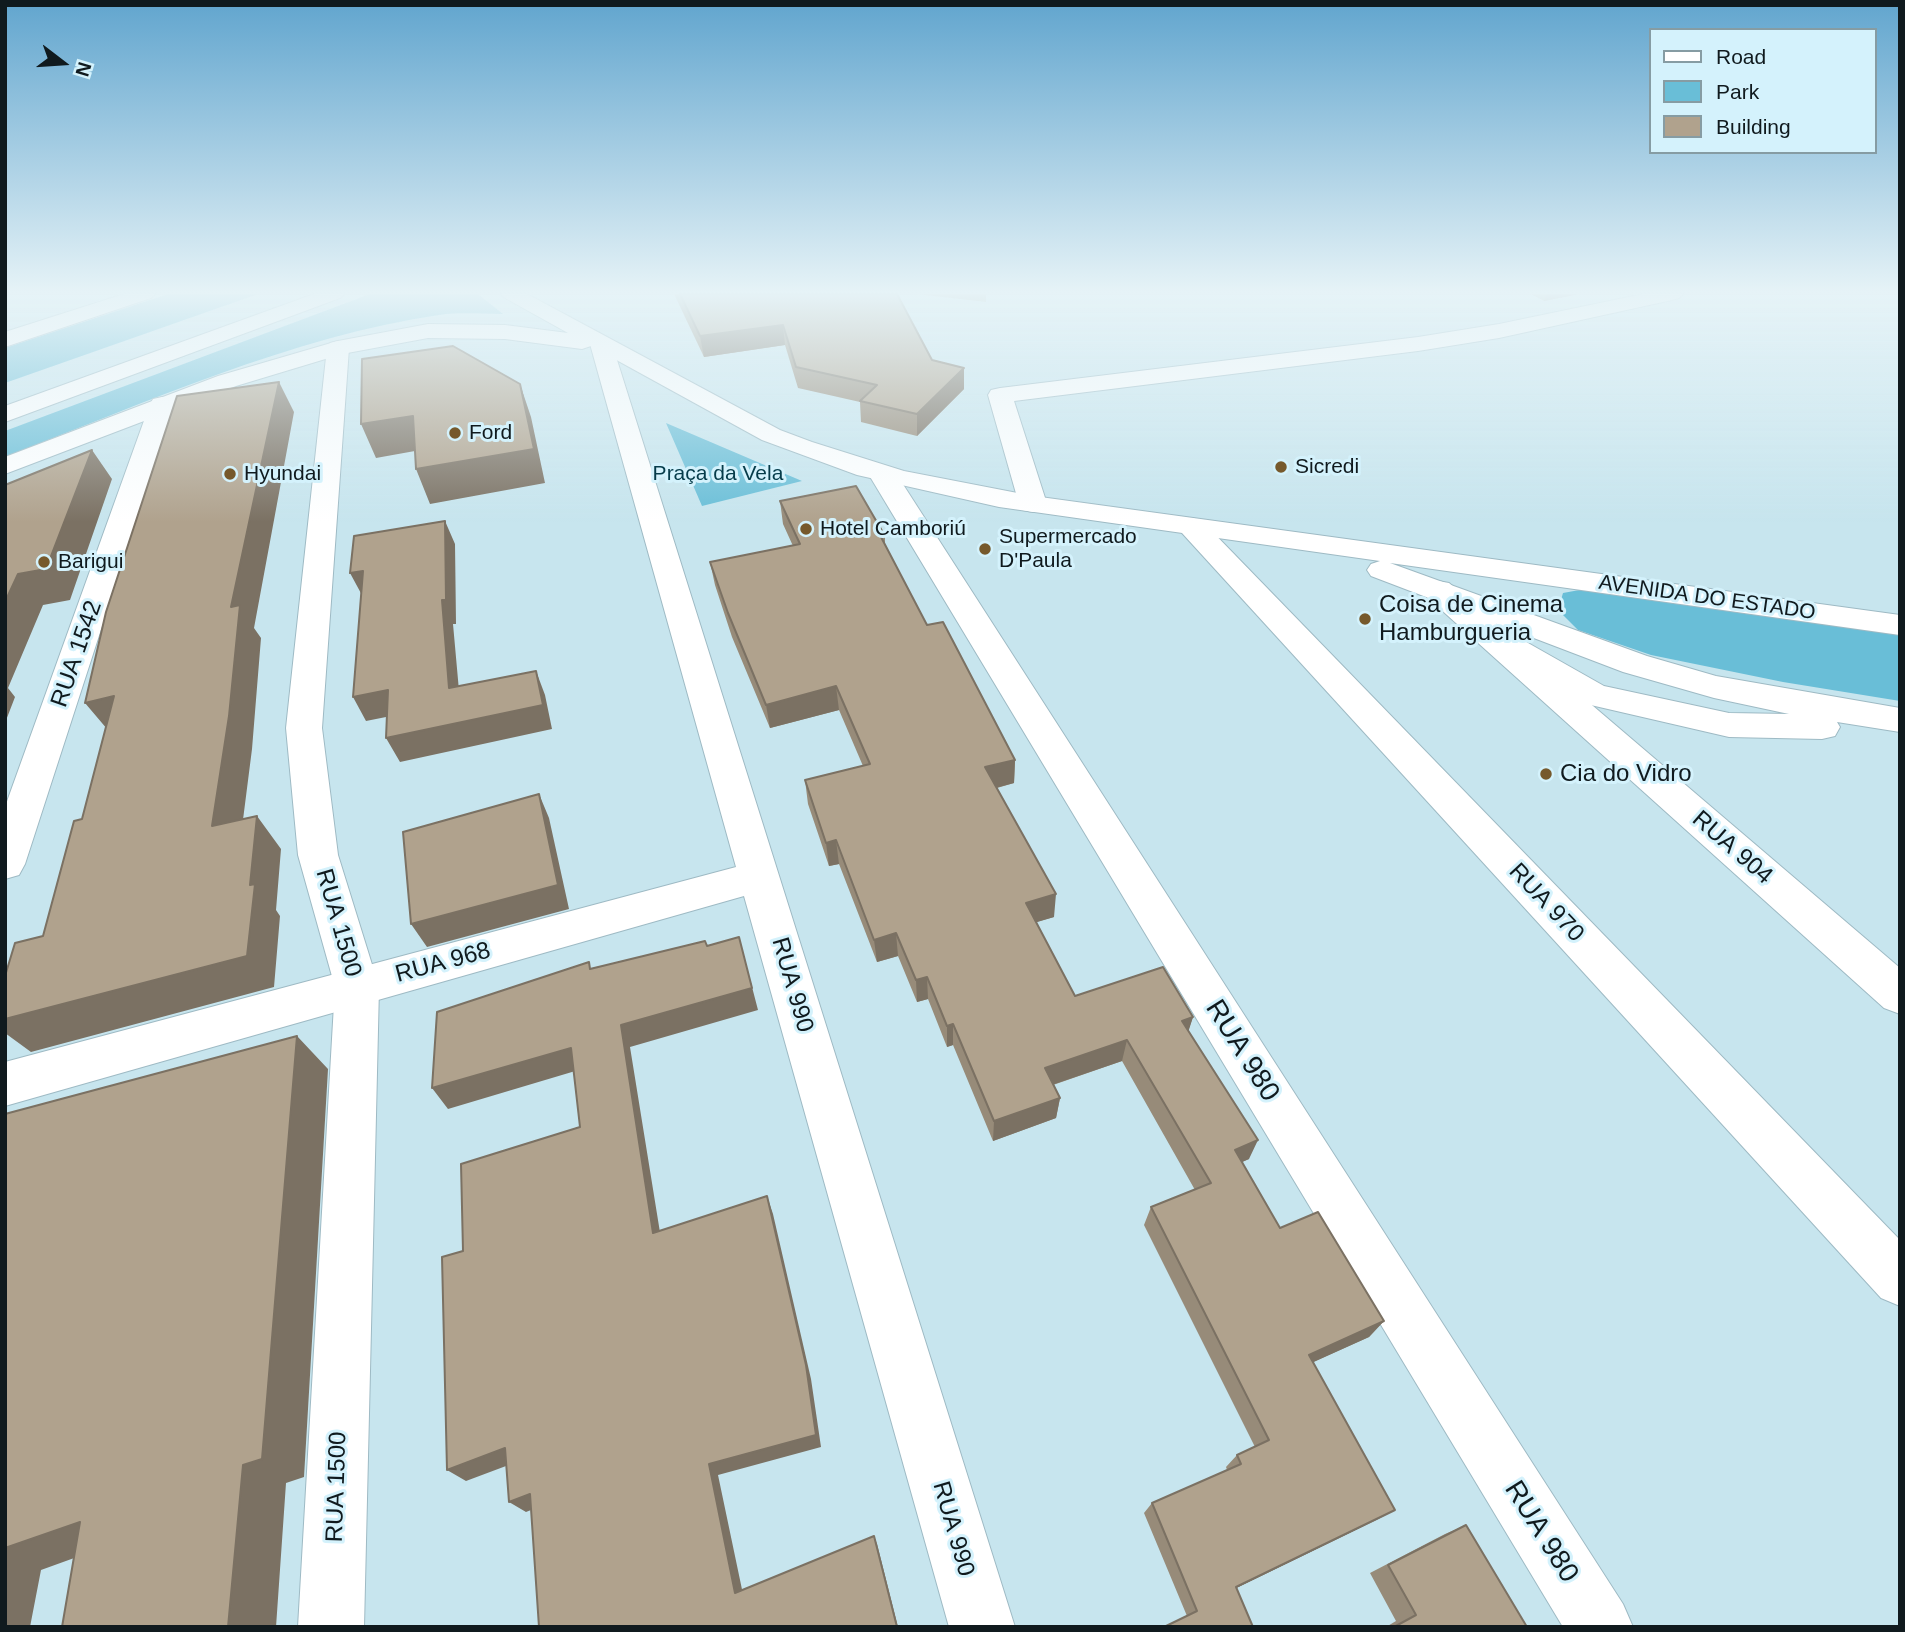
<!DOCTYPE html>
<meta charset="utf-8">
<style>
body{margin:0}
#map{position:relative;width:1905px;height:1632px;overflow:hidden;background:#c7e5ee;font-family:Arial,sans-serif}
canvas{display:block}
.frame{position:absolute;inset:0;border:7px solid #101a1e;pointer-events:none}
.legend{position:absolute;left:1649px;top:28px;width:228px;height:126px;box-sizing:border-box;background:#d4f2fc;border:2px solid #869ca3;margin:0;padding:9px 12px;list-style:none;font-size:21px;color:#101a1e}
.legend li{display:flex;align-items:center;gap:14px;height:35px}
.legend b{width:35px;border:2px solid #869ca3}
.north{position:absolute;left:28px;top:28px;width:70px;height:70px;-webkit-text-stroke:5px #d4f2fc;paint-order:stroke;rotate:107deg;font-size:19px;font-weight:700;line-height:28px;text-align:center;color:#101a1e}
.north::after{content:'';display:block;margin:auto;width:24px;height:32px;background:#101a1e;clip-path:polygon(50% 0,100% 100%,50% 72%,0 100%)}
</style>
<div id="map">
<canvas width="1905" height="1632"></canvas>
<div class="frame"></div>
<ul class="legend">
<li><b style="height:9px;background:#fff"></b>Road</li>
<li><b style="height:19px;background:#69bed7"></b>Park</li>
<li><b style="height:19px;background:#b0a28d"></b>Building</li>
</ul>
<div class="north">N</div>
</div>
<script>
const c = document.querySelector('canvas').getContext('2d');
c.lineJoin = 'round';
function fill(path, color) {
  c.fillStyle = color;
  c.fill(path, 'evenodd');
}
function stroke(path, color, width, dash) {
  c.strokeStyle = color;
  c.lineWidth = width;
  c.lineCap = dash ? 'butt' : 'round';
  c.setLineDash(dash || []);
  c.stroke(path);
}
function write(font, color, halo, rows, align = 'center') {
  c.font = font + ' Arial,sans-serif';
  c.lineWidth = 6;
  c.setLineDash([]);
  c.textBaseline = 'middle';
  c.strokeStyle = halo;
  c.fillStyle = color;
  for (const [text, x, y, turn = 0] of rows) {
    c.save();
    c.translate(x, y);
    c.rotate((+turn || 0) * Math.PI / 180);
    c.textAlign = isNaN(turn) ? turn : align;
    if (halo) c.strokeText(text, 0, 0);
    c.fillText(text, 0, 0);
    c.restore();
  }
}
const green = new Path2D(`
 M168,294H258L5,383V348Z
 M370,294H478L503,314C483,314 460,312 439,315C294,336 142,404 5,457V431Z
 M666,423L802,481L702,506Z
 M1585,589L1900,635V701L1783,682L1651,655L1578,630L1558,610L1563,593Z`);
const street = new Path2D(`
 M1643,294H1683L1679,298L1672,300L1499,338L1418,351L1014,401L1047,504L1043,510L1033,512L1023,510L1019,504L988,395L991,390L1000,388L1418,337L1499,324Z
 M601,337L609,339L612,344L1015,1627H949L744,896L5,1106V1062L736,867L590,344L593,339Z
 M162,397L171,399L174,404L25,864L19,875L5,879V807L150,404L153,399Z
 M883,467L893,469L897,475L1623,1604L1633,1627H1563L869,475L873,469Z
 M1192,518L1202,521L1900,1240V1306L1881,1298L1182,533L1178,527L1182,521Z
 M1438,581L1449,583L1900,968V1014L1884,1008L1427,597L1423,590L1427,583Z`);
const secondary = new Path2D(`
 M338,341L346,343L349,348L322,728L338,855L379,987L364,1627H298L335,987L298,855L286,728L327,348L330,343Z`);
const primary = new Path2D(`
 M124,294H155L151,298L5,347V332Z
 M501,294H527L780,430L812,442L904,471L1033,496L1900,615V635L1390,563L1647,656L1716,676L1900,708V732L1837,722L1840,727L1835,736L1822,739L1729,737L1582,703L1476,640L1471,633L1476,626L1487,623L1498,626L1604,686L1729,713L1789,714L1714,698L1623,672L1371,576L1367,570L1371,564L1380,561L999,507L857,475L762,440L591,346L582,349L505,339L428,338L342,354L236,386L5,474V457L218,376L338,341L428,324L505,325L568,333L505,298Z`);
const highway = new Path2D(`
 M314,294H344L340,298L5,422V406Z`);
const wall = new Path2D(`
 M674,294H897L932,360L964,389L917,436L861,422L860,402L798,388L785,345L704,357Z
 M917,294H986V302Z
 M1531,294H1579L1544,301Z
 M780,501L885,536V544L927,625L1015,760L1014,783L997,788L1054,917L1036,922L1075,996L1193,1017L1188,1031L1249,1159L1242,1162L1280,1228L1384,1321L1369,1337L1313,1362L1395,1510L1378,1519L1236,1588L1253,1627L1187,1616L1144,1513L1152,1503L1227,1470L1226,1467L1237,1455L1255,1447L1144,1225L1151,1207L1195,1190L1122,1061L1053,1085L1060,1098L1056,1118L993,1141L953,1045L947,1047L928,999L917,1002L898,956L877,962L839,864L829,866L808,804L805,780L863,766L839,710L770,728L732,637L715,585L710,562L793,546L783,524Z
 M1466,1525L1527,1627H1386L1396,1621L1370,1573L1445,1534Z`);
const shadedWall = new Path2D(`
 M1547,294H1579L1544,301Z
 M783,325L785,345L704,357L700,336Z
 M964,368V389L917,436V414Z
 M279,382L294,412L254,628L261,638L252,749L238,859L212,826L231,607Z
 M520,384L531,417L545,483L430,504L416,469Z
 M413,416L426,449L376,458L361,424Z
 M92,450L112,479L70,600L43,605L8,688L15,697L5,723V602L18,574Z
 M445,521L455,544L456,624H453L461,713L449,688L442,600Z
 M363,571V597L350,573Z
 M536,671L545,695L552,729L400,762L386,738Z
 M836,686L839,710L770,728L766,705Z
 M388,690L401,714L366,721L353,697Z
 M114,696L113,736L85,703Z
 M1015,760L1014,783L984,791L985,767Z
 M539,794L549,818L569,909L427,947L411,924Z
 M257,816L281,849L276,910L280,916L274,987L31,1052L5,1033V1019L250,885Z
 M836,840L839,864L829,866L826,843Z
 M1056,894L1054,917L1024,926L1026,903Z
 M896,933L898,956L877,962L874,940Z
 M739,937L758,1010L630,1047L663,1251L653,1233L621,1025Z
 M927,977L928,999L917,1002L916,980Z
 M1193,1017L1186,1039L1182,1021Z
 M953,1024V1045L947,1047V1026Z
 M297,1036L328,1069L304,1477L286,1483L276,1627H228L243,1465Z
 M1127,1040L1122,1061L1043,1088L1045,1068Z
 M571,1048L582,1069L448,1109L432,1088Z
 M1060,1098L1056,1118L993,1141L994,1121Z
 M1258,1140L1249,1159L1226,1169L1235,1150Z
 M767,1196L773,1214L811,1379L821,1447L718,1475L744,1599L735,1593L709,1464Z
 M1384,1321L1369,1337L1296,1370L1309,1355Z
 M505,1448L522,1460L466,1481L447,1470Z
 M530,1494L546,1504L526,1512L509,1502Z
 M1395,1510L1378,1519L1224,1594L1236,1587Z
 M80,1522L135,1536L41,1570L30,1627H5V1548Z
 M874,1536L877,1544L898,1627H897Z`);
const building = new Path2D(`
 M680,294H897L932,360L964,368L917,414L860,401L877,385L796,367L783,325L700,336Z
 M453,346L520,384L534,449L416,469L413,416L361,424L362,359Z
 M279,382L231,607L240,605L229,716L212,826L257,816L250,885L255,884L247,956L5,1019V976L15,943L43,936L74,821L82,819L114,696L85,703L106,612L177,396Z
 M92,450L46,569L18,574L5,602V485Z
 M856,486L885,536L881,537L927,625L943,622L1015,760L985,767L1056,894L1026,903L1075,996L1163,967L1193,1017L1182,1021L1258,1140L1235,1150L1280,1228L1318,1212L1384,1321L1309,1355L1395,1510L1236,1587L1253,1627H1164L1197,1611L1152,1503L1241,1464L1237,1455L1269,1440L1151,1207L1211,1183L1127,1040L1045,1068L1060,1098L994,1121L953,1024L947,1026L927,977L916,980L896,933L874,940L836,840L826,843L805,780L870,764L836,686L766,705L728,613L710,562L800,544L780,501Z
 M445,521L446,600H442L449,688L536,671L543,705L386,738L388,690L353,697L363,571L350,573L354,536Z
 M539,794L558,885L411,924L403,832Z
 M739,937L752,988L621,1025L653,1233L767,1196L806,1365L816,1435L709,1464L735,1593L874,1536L897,1627H539L530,1494L509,1502L505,1448L447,1470L442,1257L463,1251L461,1164L580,1127L571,1048L432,1088L437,1012L589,962L590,969L705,941L707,946Z
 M297,1036L262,1459L243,1465L228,1627H62L80,1522L5,1548V1114Z
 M1466,1525L1527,1627H1394L1416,1615L1388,1565Z`);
const markers = [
 [455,433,7,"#76592c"],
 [1281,467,7,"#76592c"],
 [230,474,7,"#76592c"],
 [806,529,7,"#76592c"],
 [985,549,7,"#76592c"],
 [44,562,7,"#76592c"],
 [1365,619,7,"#76592c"],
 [1546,774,7,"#76592c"]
];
const farPoinames = [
 ["Ford",469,433],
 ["Sicredi",1295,467],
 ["Hyundai",244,474],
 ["Hotel Camboriú",820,529],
 ["Supermercado",999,537],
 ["D'Paula",999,561],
 ["Barigui",58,562]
];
const farParknames = [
 ["Praça da Vela",718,474]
];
const farStreetnames = [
 ["AVENIDA DO ESTADO",1707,598,8]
];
const poiNames = [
 ["Coisa de Cinema",1379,605],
 ["Hamburgueria",1379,633],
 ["Cia do Vidro",1560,774]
];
const streetNames = [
 ["RUA 1542",77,654,-71],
 ["RUA 904",1732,848,41],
 ["RUA 970",1546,903,47],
 ["RUA 1500",338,923,74],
 ["RUA 968",443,963,-15],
 ["RUA 990",792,985,74],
 ["RUA 1500",337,1487,-88],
 ["RUA 990",953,1529,74]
];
const nearStreetnames = [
 ["RUA 980",1242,1051,58],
 ["RUA 980",1541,1532,58]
];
fill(green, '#69bed7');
stroke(street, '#9ebac4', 2);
stroke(secondary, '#9ebac4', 2);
stroke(primary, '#9ebac4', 2);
stroke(highway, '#9ebac4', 2);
fill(street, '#fff');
fill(secondary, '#fff');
fill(primary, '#fff');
fill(highway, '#fff');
fill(wall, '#978b79');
fill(shadedWall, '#7b7163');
fill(building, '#b0a28d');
stroke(building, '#7b7163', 2);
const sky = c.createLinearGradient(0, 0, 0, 522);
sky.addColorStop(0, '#61a5ce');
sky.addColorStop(0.56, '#e6f3f7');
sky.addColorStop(1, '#e6f3f700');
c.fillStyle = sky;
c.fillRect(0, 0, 1905, 522);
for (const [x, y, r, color] of markers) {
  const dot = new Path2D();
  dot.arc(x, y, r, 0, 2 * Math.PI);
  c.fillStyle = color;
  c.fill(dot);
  stroke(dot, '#d4f2fc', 2.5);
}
write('21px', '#101a1e', '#d4f2fc', farPoinames, 'left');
write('21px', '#063c4a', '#d4f2fc', farParknames);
write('21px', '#101a1e', '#d4f2fc', farStreetnames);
write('24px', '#101a1e', '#d4f2fc', poiNames, 'left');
write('24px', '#101a1e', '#d4f2fc', streetNames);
write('28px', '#101a1e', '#d4f2fc', nearStreetnames);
</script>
